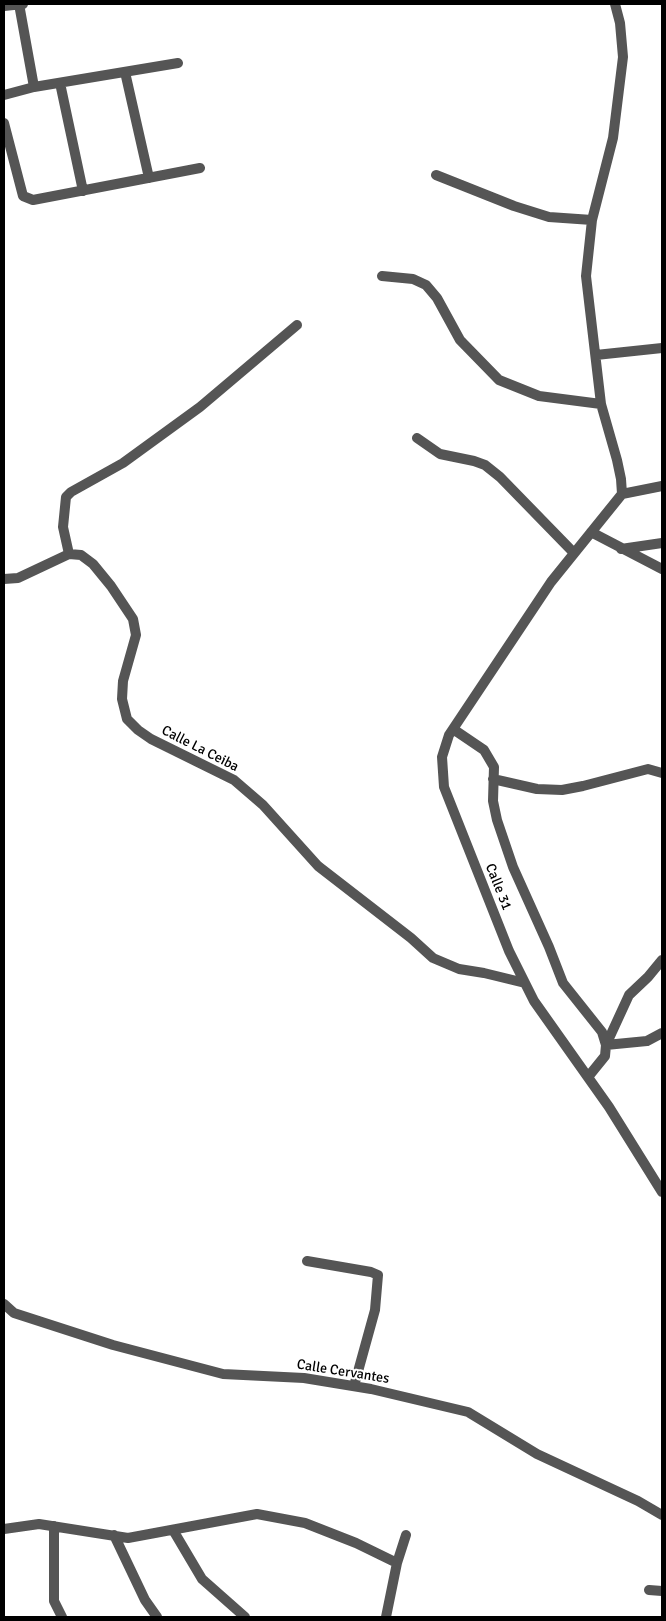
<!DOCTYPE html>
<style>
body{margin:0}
#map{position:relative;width:666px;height:1621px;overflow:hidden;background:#fff;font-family:Signika,sans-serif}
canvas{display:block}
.frame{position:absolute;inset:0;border:5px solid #000;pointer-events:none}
</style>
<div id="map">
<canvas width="666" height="1621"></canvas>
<div class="frame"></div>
</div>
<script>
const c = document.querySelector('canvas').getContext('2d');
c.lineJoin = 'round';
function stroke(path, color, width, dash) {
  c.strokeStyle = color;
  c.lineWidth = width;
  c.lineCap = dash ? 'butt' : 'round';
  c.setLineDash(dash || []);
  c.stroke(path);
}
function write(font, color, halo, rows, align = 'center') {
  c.font = font + ' Signika,sans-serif';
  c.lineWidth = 4;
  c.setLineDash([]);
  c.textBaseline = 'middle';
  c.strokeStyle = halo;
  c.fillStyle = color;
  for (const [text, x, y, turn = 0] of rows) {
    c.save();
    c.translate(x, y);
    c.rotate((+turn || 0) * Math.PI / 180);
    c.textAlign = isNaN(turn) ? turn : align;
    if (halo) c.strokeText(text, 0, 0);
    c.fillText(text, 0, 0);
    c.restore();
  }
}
const minor = new Path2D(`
 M19,4L34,87
 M615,4L620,23L623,57L613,138L592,220L586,276L601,404L617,460L621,479L622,494L551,582L449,735L442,757L444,787L509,951L534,1001L609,1107L662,1192
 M4,6L23,4
 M125,72L149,178
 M60,83L83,191
 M4,95L34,87L178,63
 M4,123L23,196L33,200L200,168
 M436,175L514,206L549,217L592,220
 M382,276L413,279L426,285L437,298L460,340L499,380L539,396L601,404
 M596,355L662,348
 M417,438L440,454L474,461L485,465L500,477L574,553
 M622,494L662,486
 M591,532L662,569
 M621,549L662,543
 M69,554L63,527L66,497L71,492L123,463L200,407L297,325
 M4,579L18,578L69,554L81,555L93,564L111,586L133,619L136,635L123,681L122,699L127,719L138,730L151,739L234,780L263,805L318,866L411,938L433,958L459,969L484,973L525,983
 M453,729L484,750L494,767L493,801L497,820L513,867L549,947L563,983L602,1032L606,1045L605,1056L588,1077
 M493,779L537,789L562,790L583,786L648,769L662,773
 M606,1045L629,995L648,977L662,960
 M606,1045L647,1041L662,1033
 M307,1261L371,1272L378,1275L375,1310L354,1386
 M4,1304L14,1313L113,1345L223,1374L304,1378L371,1389L468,1412L537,1454L638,1501L662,1515
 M54,1526V1601L62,1617
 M4,1529L39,1524L128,1538L257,1514L305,1523L356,1543L397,1563
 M173,1530L202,1579L245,1617
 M114,1535L145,1600L157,1617
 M649,1590L662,1591
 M386,1617L397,1563L406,1535`);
const streetNames = [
 ["Calle La Ceiba",200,749,27],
 ["Calle 31",498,887,68],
 ["Calle Cervantes",343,1372,9]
];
stroke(minor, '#555', 10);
write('14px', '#000', '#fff', streetNames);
</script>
